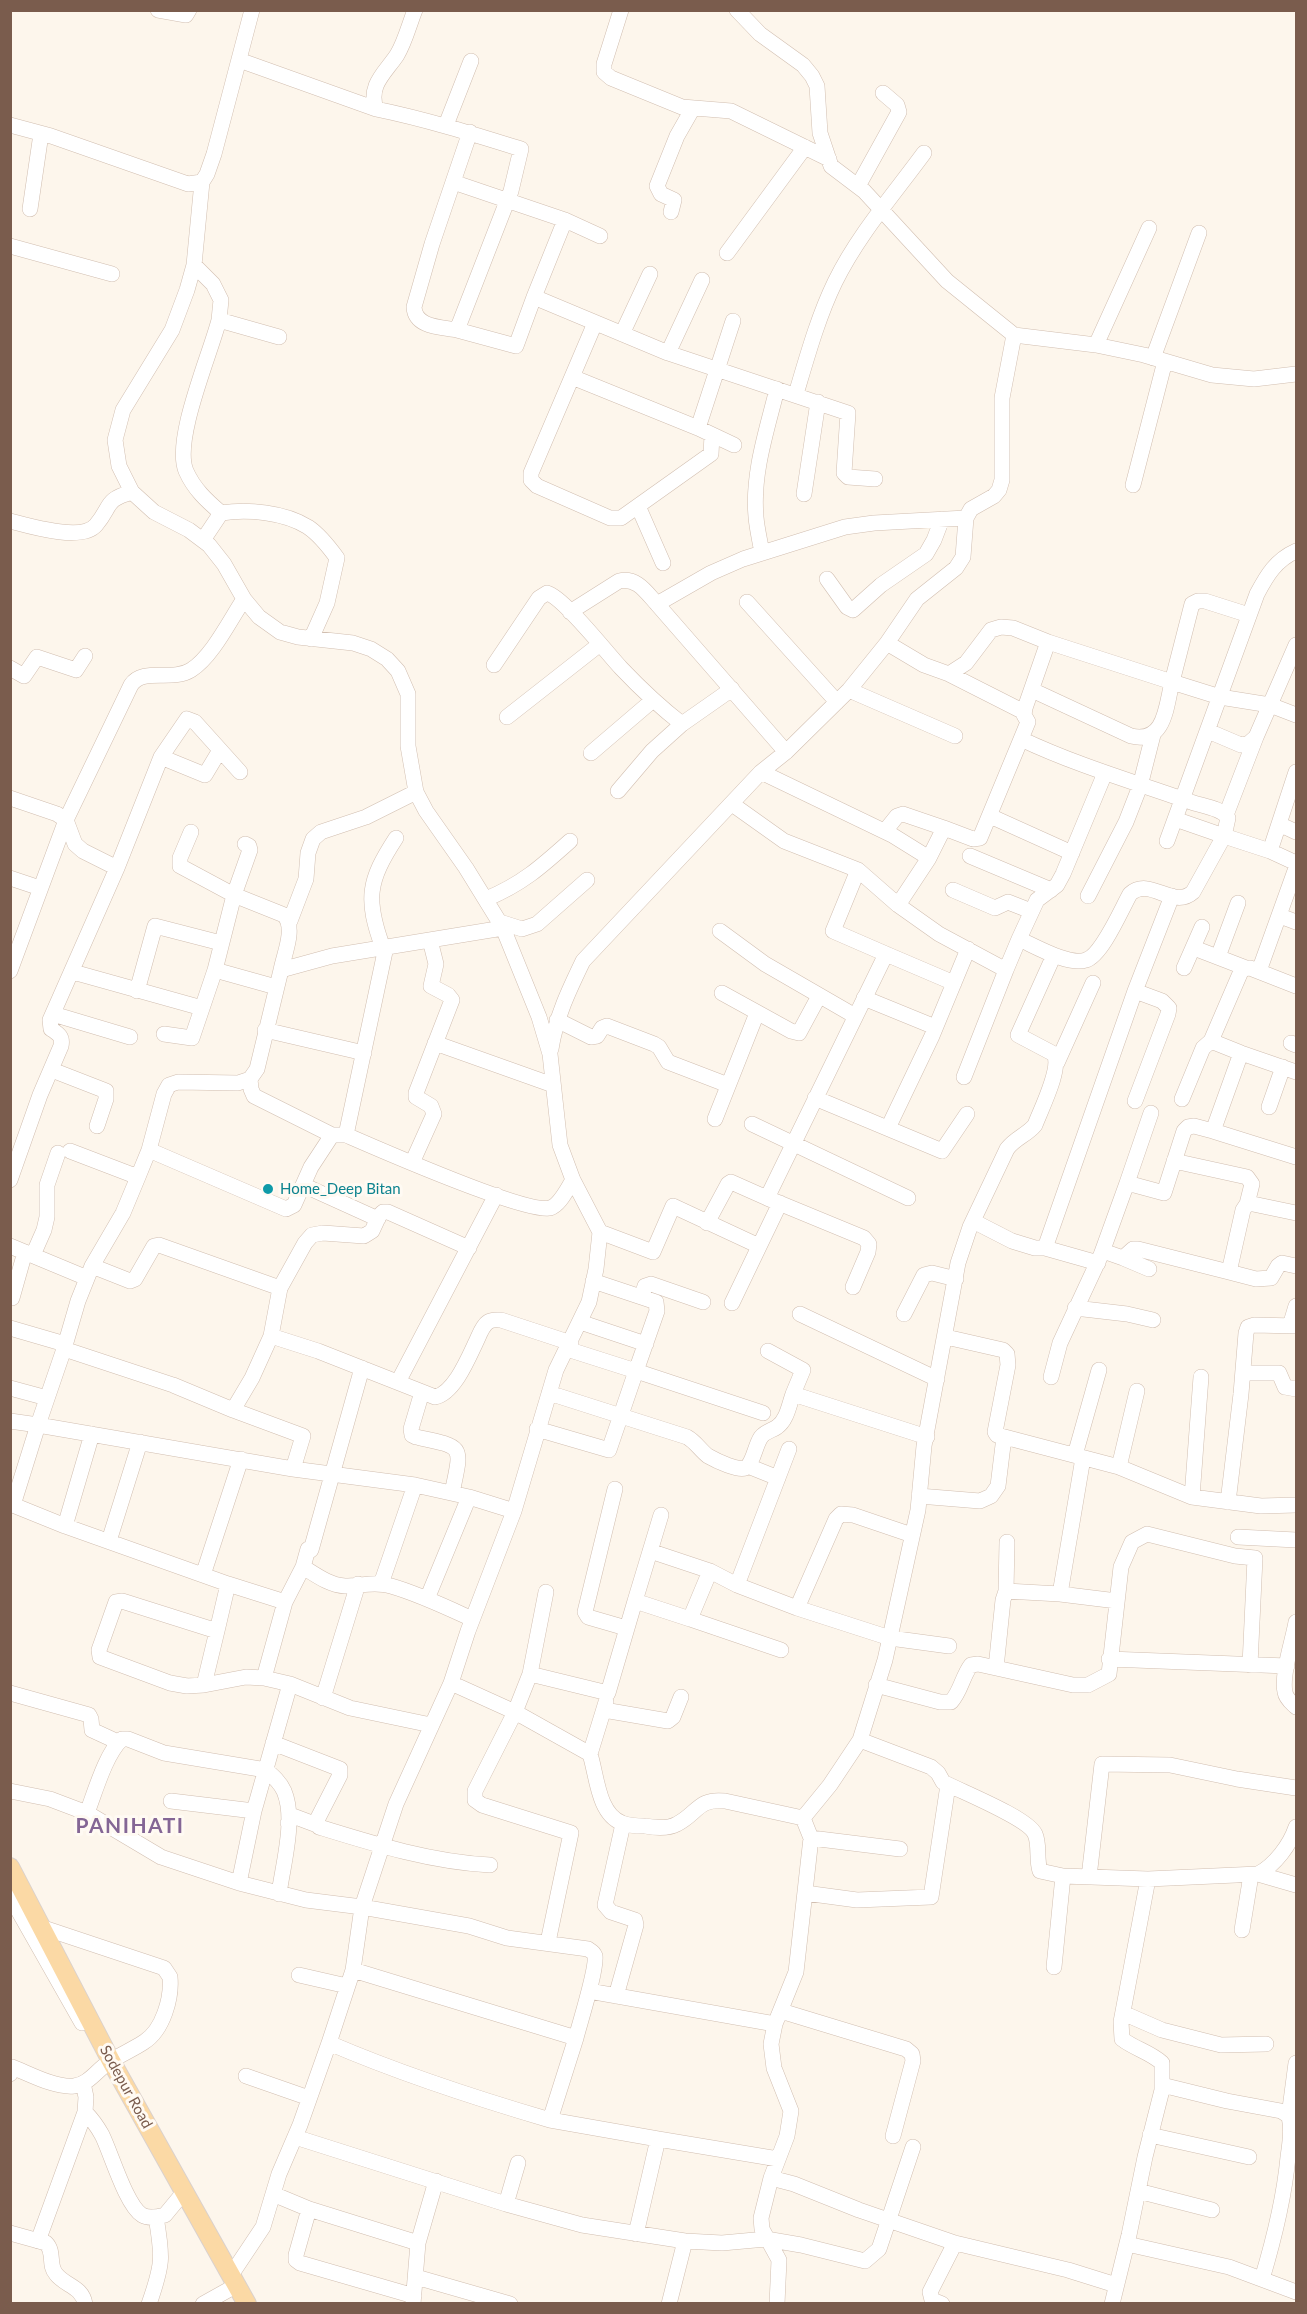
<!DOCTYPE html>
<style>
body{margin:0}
#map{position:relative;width:1307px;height:2314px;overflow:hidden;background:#fdf6ec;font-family:Lato,sans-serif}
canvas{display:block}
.frame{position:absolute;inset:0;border:12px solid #7a5c4d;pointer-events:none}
</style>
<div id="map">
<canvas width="1307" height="2314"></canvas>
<div class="frame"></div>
</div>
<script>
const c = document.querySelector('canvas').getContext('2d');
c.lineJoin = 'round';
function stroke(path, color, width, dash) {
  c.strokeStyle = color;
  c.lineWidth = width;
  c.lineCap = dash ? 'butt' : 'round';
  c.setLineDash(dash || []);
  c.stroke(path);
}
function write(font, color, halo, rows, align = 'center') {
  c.font = font + ' Lato,sans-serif';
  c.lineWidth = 6;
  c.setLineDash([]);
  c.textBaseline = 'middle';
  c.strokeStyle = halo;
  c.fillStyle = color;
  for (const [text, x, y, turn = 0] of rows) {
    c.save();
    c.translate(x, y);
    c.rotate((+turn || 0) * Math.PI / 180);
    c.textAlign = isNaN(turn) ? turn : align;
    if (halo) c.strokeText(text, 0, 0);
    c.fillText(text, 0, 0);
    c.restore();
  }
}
const minor = new Path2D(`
 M158,10L186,15L189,10
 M415,10C409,25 405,42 397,55C385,73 368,85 376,109C425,119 473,134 521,149L511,191L457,330C442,327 415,328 414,307L432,244L470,132
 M621,10L604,64V72L611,78L682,107L731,111L829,159
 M737,10L760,34L803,65L812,76L817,86L820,133L831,166L864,191L947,281L1014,335L1096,345L1144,355L1212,375L1254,379L1296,374
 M239,60L376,109
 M10,125L51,136L188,184L202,182L207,174L214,154L252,10
 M446,125L471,61
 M202,182L194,265L187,290L172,330L123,410L115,440L119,466L132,492L154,512L189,530L209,545L224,564L244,599L259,617L280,632L298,637L353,643L371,649L387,659L398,671L408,694V746L416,792L426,811L466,868L503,928L539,1017L550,1054L560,1145L573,1180L600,1232L596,1269L589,1302L556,1370L514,1511L468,1631L451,1683L396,1804L362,1907L353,1970L329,2043L300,2125L279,2174L263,2227L231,2275
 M453,182L565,220L600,236
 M858,186L899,112L897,105L883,93
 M30,209L41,134
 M671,212L674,200L661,194L657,186L677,136L693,108
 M10,246L112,274
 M727,253L805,147
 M194,265L213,284L221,300L219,320
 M534,297L565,220
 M595,323L572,377L698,428L734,445
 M457,330L516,346L534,297L668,353L848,413L844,473L848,477L875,479
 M622,334L650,274
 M279,337L219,320C210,355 173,440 186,471C194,489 206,500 221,513C248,509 284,512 308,527C320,535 329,547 337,558L327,603L311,639
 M1096,345L1149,228
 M668,353L702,280
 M1153,358L1199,233
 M572,377L531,473V480L537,486L610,518H621L711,454L712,435
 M796,394C807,357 818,317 835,282C858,235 894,194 924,153
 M698,428L733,321
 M1133,485L1165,361
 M804,494L818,402
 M638,506L663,563
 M10,521C29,526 82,542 96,525C112,506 104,500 132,492
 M203,540L221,513
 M762,553C760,541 757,529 756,517C752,473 767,430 777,389
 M827,579L847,607L853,610L881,585L926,554L934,540L942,519
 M747,602L837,702
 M570,612L619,581C637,577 646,592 657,604
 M1249,615L1205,601H1198L1192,604L1172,682L1220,697L1270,705L1296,715
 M887,643L924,665L949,674L966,663L991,630L1001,627L1013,628L1048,642L1025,708L1024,715L1028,722L1021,739C1076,765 1134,782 1191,802C1202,806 1222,808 1228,818L1224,836L1175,819L1257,594C1267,575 1276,560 1296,551
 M494,665L539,598L547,593C563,597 607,653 621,668C640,688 660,707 682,724L732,689
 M10,668L24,676L37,657L76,670L85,656
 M949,674L1024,712
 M849,690L955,736
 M1032,690L1131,736C1165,744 1166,707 1172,682L1048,642
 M507,717L600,644
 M1208,731L1241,745L1248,744L1256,737L1296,645
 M786,752L657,604L711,573L743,559L845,527L874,523L966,518
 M591,753L653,700
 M161,757L205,775L220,750
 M761,772L892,835L929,858L898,905
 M618,791L652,751L682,724
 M10,798L57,814L66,820L75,844L83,851L117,868L161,757L187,719L195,722L240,772
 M732,804L784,841L858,870L898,905L939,934L1006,970L1019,939C1035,946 1069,966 1086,960C1102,955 1121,910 1130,894C1150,876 1173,910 1193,892L1224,836L1270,851L1296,863
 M1226,815L1256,737
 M990,816L1072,853
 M1279,824L1296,832
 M885,831L897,816L903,814L944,828
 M191,832L180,858V866L234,895L250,850L249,846L245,844
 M1167,841L1175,819
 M1270,851L1296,772
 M970,856L1051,890
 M929,858L944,828L973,839L980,838L1021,739
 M10,878L40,888
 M953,890L995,908L1008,902L1031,911
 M1088,896L1126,822L1140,786L1153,735
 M486,899C522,884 541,867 570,841
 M1280,916L1296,922
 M290,921L306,879L308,853L313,839L321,832L366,817L416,792
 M500,922L522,929L537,924L587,880
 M720,931L765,964L855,1016
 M1019,939L1037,900L1057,885L1063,874L1105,773
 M383,948C365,899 368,881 396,838
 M1194,948L1246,968
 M886,954L954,983
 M1218,957L1238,903
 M1184,968L1202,927
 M215,970L276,987
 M10,971L66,820L131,685C143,667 172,682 191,670C212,657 230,620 244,599
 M1259,971L1296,868
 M73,972L202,1008
 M137,991L155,926L221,943
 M1135,991L1162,1001L1169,1008L1168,1014L1135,1101
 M722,993L791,1031L799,1033L819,996
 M864,998L935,1027
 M53,1014L130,1037
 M557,1020L591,1037L597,1036L602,1028L607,1026L654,1044L659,1047L668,1062L728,1085
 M265,1030L364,1053
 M164,1034L192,1038L215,970L234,895L284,915C296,928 284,954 281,970
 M1211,1041L1241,1053L1213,1131
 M435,1043L553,1085
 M1291,1043L1296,1045
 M551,1049C556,1017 569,990 583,961L761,772L786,752L849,690L887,643L917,599L956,568L963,557L966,518L971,509L994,496L999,490L1002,480V398L1014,335
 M1241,1053L1296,1072
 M1057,1063L1093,983
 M52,1070L106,1091V1099L97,1126
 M964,1077L1006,970
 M250,1079L251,1089L254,1096L332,1135
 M815,1098L942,1151L967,1114
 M1182,1099L1203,1048L1211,1041L1242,969L1250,968L1296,986
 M1269,1107L1283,1067
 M715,1119L757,1013
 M752,1124L908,1198
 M888,1128L932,1036L968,949
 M346,1135L386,947
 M149,1150L286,1209L294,1205L311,1167L332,1135H346C376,1148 526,1214 550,1208C560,1205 567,1189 573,1180
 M70,1151L138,1177
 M1174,1161L1247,1177L1252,1184L1247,1204
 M412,1163L434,1114L431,1106L416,1097V1093L452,1000L448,995L431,986L436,964L430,940
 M10,1180L40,1095L61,1046C63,1037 59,1034 51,1029L50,1020L117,868
 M1127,1183L1151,1113
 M303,1185L378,1219
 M767,1198L864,1238L869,1244L868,1252L853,1287
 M1296,1213L1253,1204H1247L1243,1210L1229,1272L1256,1279L1271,1278L1278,1266L1282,1263L1296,1266
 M973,1221L1012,1241L1035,1248H1045L1098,1263
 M707,1223L728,1184L731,1182L767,1198L886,954L833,931L858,870
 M600,1232L653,1252L673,1206L759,1246
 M10,1246L87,1278
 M1045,1248L1135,991L1172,896
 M1103,1251L1123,1258L1133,1249H1138L1229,1272
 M33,1255L44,1230L47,1217V1185L58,1153
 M1123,1258L1149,1269
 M92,1266L130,1281L135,1279L154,1246L159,1245L280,1288L271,1336
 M593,1281L656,1302L657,1311L636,1371L763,1413
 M280,1288L305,1243L312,1235L323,1233L364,1236L372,1231L379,1216L383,1212H388L469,1248
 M642,1296L645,1286L651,1284L703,1302
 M12,1298L25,1252
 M732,1303L780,1203
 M1075,1308L1127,1314L1153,1320
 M800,1314L937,1379
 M904,1314L924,1275L932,1273L956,1279
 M580,1322L646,1344
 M1290,1326L1296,1306
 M10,1328L65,1344
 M946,1337L1003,1350L1007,1354L1008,1365L995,1432L997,1435L1119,1467L1192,1497L1261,1506L1296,1505
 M64,1349L173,1385L233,1410
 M768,1351L803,1370L793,1394
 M1243,1373H1279L1285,1387L1296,1389
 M1051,1377L1060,1343L1101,1255L1127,1183L1164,1193L1184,1131L1188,1127L1194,1126L1213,1131L1296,1157
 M398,1382L496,1195
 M10,1388L47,1398
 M422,1392L411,1429L412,1435L416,1437C465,1447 462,1445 452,1493
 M549,1393L687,1437C696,1442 700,1450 708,1456C715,1460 741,1473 747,1467C754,1460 755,1446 761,1437C766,1431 771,1431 777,1427C787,1420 789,1405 793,1394L927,1437
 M10,1421L38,1425L64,1349L78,1301L92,1266L123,1213L138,1177L149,1150L164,1094L169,1085L178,1082L238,1083L250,1079L257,1069L281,970L332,956L503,928
 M537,1429L609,1450L636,1371L567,1349
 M1075,1455L1099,1370
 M748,1466L778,1478
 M1119,1467L1137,1391
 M293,1469L303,1436L233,1410L252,1378L271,1336L318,1351L435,1397C454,1393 468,1359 476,1342C479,1336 482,1326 488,1322C492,1319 497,1320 501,1320L571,1343
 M615,1489L585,1612L588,1617L626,1628
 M919,1496L980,1501L991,1496L998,1486L1004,1437
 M1192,1497L1201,1377
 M1228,1502L1241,1394L1246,1333L1248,1327L1254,1325L1296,1326
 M10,1504L13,1505L38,1425L293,1469L415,1485L469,1497L514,1511
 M13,1505L65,1526L228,1584L285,1602L303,1567C316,1575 329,1585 345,1586C361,1586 375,1581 391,1586C419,1594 446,1607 472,1619
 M65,1526L92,1434
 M1238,1537L1296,1540
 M109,1541L140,1442
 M650,1551L710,1571
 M303,1567L308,1549L311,1550L362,1368
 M203,1575L241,1459
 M228,1584L217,1631L122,1601L116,1602L99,1650L100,1657L170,1683L187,1686L204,1685L246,1677L264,1678
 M381,1584L415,1485
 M737,1585L789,1449
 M1006,1591L1060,1594L1117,1601
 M1060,1594L1083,1458
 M427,1599L469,1497
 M635,1601L661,1515
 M285,1602L264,1678L290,1684L350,1708L431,1725
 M797,1608L836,1519L841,1514L853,1515L912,1535
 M690,1619L781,1650
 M1296,1622C1293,1640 1281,1675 1285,1692C1286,1699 1292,1703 1296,1707
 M1109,1659L1287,1666
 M996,1668L1003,1600L1006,1591L1007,1542
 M530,1674L546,1592
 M451,1683L515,1712L530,1674L608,1693L635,1601L690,1619L710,1571L737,1585L797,1608L890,1638L949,1646
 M204,1685L217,1631
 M876,1685L940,1702H951C961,1691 962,1677 971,1665L978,1664L1073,1685H1088L1109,1674L1121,1567L1132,1542L1147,1534L1235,1556L1255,1558L1250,1665
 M10,1693L89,1715L91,1719L92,1730L118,1742
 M323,1698L358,1584
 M604,1710L668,1721L673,1717L681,1697
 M860,1740L931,1767L938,1773L943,1782C962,1792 1028,1818 1035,1834C1040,1845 1036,1859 1040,1871L1063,1876L1148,1879L1258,1874C1275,1865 1290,1845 1296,1827
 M273,1743L340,1769V1775L317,1820L319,1827C374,1844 431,1862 490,1865
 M590,1754L606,1702
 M10,1791L50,1799L87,1813C95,1792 106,1753 122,1739H128L164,1753L266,1770C273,1776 280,1782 284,1791C296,1819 283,1864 279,1894
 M171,1801L254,1811
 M87,1813L161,1857L239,1883L254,1811L290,1684
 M288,1823L293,1816L317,1825
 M811,1838L900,1849
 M1258,1874L1296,1885
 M1089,1877L1102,1764L1170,1765L1237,1779L1296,1788
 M239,1883L306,1900L362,1907L469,1926L507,1938L588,1949C592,1952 593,1951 595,1956C597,1969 580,2022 576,2038
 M805,1893L857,1900L931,1897L948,1785
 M10,1896L82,2023
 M1242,1930L1251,1875
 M548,1942L571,1833L482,1805L475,1800V1791L515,1712L590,1754C597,1776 598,1814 622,1823C629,1826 638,1826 645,1826C656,1828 668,1829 677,1824C698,1813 698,1798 725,1801L803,1818
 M1054,1967L1063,1876
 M299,1975L347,1986
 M589,1991L775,2024
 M616,1996L636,1925L635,1920L611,1912L605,1905L623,1824
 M781,2011L906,2049L912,2054L913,2061L893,2136
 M1123,2013L1162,2030L1221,2045L1266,2044
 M329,2043C401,2074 475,2098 550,2120L576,2038L353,1970
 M10,2074L12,2067C30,2074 55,2088 74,2086C89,2084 96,2071 108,2063C119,2055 132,2050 144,2042C163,2030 172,1998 170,1977L164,1968L44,1928
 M246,2076L309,2098
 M1162,2085L1227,2101L1281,2111L1289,2116C1292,2130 1290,2143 1288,2157C1284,2200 1274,2239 1262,2279
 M85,2112C92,2119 97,2126 102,2135C111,2153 126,2205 142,2215C149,2219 157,2217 165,2215L184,2192
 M1289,2116L1296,2063
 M550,2120L658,2139L636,2234
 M1150,2135L1249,2157
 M295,2137L506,2204L582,2225L685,2241L722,2243L766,2239L801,2245L865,2261L879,2249L913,2147
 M658,2139L778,2159
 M771,2178L794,2184L859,2210L955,2243L1068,2270L1116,2285
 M1138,2191L1212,2210
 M273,2194L309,2209L418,2243L413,2304
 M506,2204L518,2163
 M309,2209L296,2255V2260L300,2263L414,2296
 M10,2233L46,2243C55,2252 48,2265 56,2274C65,2286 82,2286 85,2304
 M38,2241L85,2112L86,2097L83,2083
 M418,2243L436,2181
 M1127,2244L1229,2267L1296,2292
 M416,2277L510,2304
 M149,2304C163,2264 163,2258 156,2217
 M203,2304L237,2285
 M669,2304L685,2241
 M777,2304L779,2260L762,2229L761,2218L771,2178L787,2136L791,2111L774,2068L771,2044L775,2024L796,1972L811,1838L803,1818L830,1785L860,1740L885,1660L918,1510L924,1446L958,1263L970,1227L1007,1149C1015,1138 1027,1135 1035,1125C1041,1109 1062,1068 1054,1054L1018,1035L1054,955
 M942,2304L932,2300L930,2292L955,2243
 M1112,2304L1129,2235L1145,2157L1162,2090V2063C1150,2052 1135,2049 1122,2039L1121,2022L1148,1879`);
const major = new Path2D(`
 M10,1867L111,2061L247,2304`);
const markers = [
 [268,1189,6,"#0f9aa8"]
];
const cultureNames = [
 ["Home_Deep Bitan",280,1189]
];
const streetNames = [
 ["Sodepur Road",126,2087,61]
];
const districtNames = [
 ["PANIHATI",130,1826]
];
stroke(minor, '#d1beb0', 16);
stroke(major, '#dad1cd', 20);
stroke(minor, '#fff', 15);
stroke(major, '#fbd9a5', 18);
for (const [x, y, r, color] of markers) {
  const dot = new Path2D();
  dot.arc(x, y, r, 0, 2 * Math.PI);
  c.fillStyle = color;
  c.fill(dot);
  stroke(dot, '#fffaf3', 2);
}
write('15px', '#0d838f', '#fffaf3', cultureNames, 'left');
write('15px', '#7a5c4d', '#fffaf3', streetNames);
c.letterSpacing = '1.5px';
write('bold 21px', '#846695', '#fffaf3', districtNames);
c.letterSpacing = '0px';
</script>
